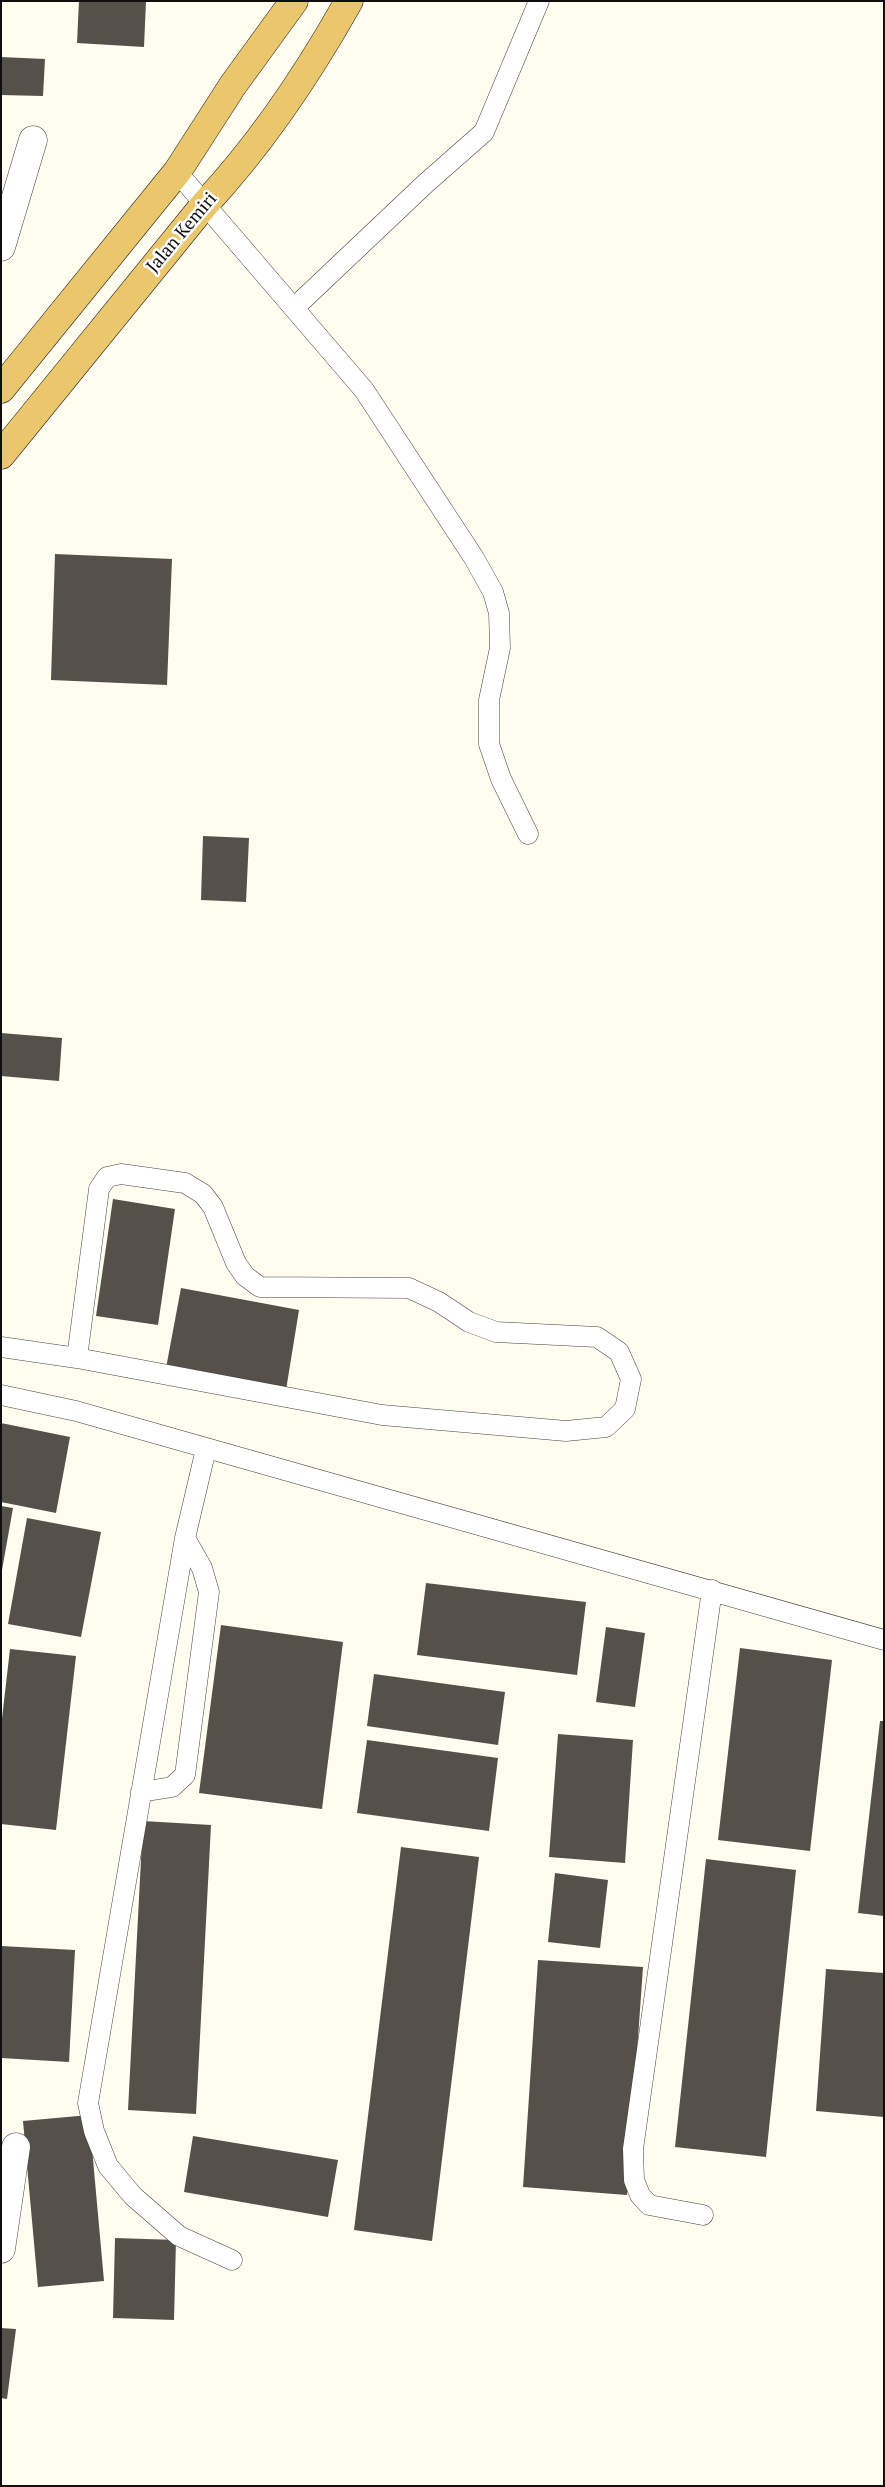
<!DOCTYPE html>
<style>
body{margin:0}
#map{position:relative;width:885px;height:2487px;overflow:hidden;background:#fefdf0;font-family:"PT Serif",serif}
canvas{display:block}
.frame{position:absolute;inset:0;border:2px solid #0e0e0e;pointer-events:none}
</style>
<div id="map">
<canvas width="885" height="2487"></canvas>
<div class="frame"></div>
</div>
<script>
const c = document.querySelector('canvas').getContext('2d');
c.lineJoin = 'round';
function fill(path, color) {
  c.fillStyle = color;
  c.fill(path, 'evenodd');
}
function stroke(path, color, width, dash) {
  c.strokeStyle = color;
  c.lineWidth = width;
  c.lineCap = dash ? 'butt' : 'round';
  c.setLineDash(dash || []);
  c.stroke(path);
}
function write(font, color, halo, rows, align = 'center') {
  c.font = font + ' "PT Serif",serif';
  c.lineWidth = 5;
  c.setLineDash([]);
  c.textBaseline = 'middle';
  c.strokeStyle = halo;
  c.fillStyle = color;
  for (const [text, x, y, turn = 0] of rows) {
    c.save();
    c.translate(x, y);
    c.rotate((+turn || 0) * Math.PI / 180);
    c.textAlign = isNaN(turn) ? turn : align;
    if (halo) c.strokeText(text, 0, 0);
    c.fillText(text, 0, 0);
    c.restore();
  }
}
const building = new Path2D(`
 M79,1H146L144,47L77,43Z
 M1,57L45,59L43,96L1,95Z
 M55,554L172,559L167,685L51,680Z
 M203,836L249,838L246,902L201,900Z
 M1,1033L62,1038L59,1081L1,1076Z
 M113,1199L175,1209L158,1325L96,1316Z
 M181,1288L299,1310L286,1390L166,1368Z
 M1,1423L70,1437L56,1513L1,1502Z
 M1,1506L13,1508L2,1570H1Z
 M27,1518L101,1532L81,1637L8,1624Z
 M426,1583L586,1602L577,1675L417,1655Z
 M221,1625L343,1642L322,1809L199,1793Z
 M606,1627L645,1633L635,1707L596,1702Z
 M740,1648L832,1660L810,1851L718,1840Z
 M10,1649L76,1656L56,1830L1,1824V1727Z
 M374,1674L505,1692L498,1745L367,1726Z
 M880,1721H884V1916L858,1913Z
 M558,1734L633,1740L625,1863L549,1857Z
 M367,1740L498,1758L489,1831L357,1813Z
 M143,1821L211,1825L196,2114L128,2110Z
 M401,1847L479,1857L432,2241L354,2230Z
 M706,1859L796,1870L766,2157L675,2147Z
 M555,1873L608,1880L600,1948L548,1942Z
 M1,1946L75,1950L69,2062L1,2058Z
 M538,1960L643,1967L627,2195L523,2187Z
 M826,1969L884,1973V2117L816,2111Z
 M89,2115L104,2281L38,2287L23,2121Z
 M193,2136L338,2160L328,2217L184,2192Z
 M115,2238L176,2240L174,2320L113,2318Z
 M1,2328L16,2329L7,2399L1,2398Z`);
const service = new Path2D(`
 M177,172L364,390L474,558L493,592L499,613L500,648L489,700V744L501,779L528,834
 M294,308L425,184L484,132L539,1
 M1,1347L77,1358L382,1415L566,1431L606,1427L625,1409L631,1379L619,1352L597,1337L496,1332L469,1322L439,1302L409,1288L260,1287L245,1276L236,1263L213,1207L203,1194L185,1183L121,1174L107,1177L99,1189L77,1358
 M1,1395L76,1411L884,1640
 M206,1449L185,1538L88,2103L94,2131L108,2166L133,2196L179,2236L232,2260
 M141,1792L172,1787L185,1775L209,1592L202,1568L185,1538
 M703,2215L649,2205L640,2195L634,2180L633,2149L712,1590`);
const minor = new Path2D(`
 M1,247L33,140
 M1,2249L16,2147`);
const trunk = new Path2D(`
 M1,389L177,172L233,85L294,1
 M1,455L205,204C262,143 308,74 349,1`);
const streetNames = [
 ["Jalan Kemiri",182,233,-50]
];
fill(building, '#56504b');
stroke(service, '#414141', 21);
stroke(minor, '#414141', 29);
stroke(trunk, '#1f1f1f', 29);
stroke(service, '#fff', 20);
stroke(minor, '#fff', 28);
stroke(trunk, '#eac66c', 28);
write('18px', '#0e0e0e', '#fff', streetNames);
</script>
